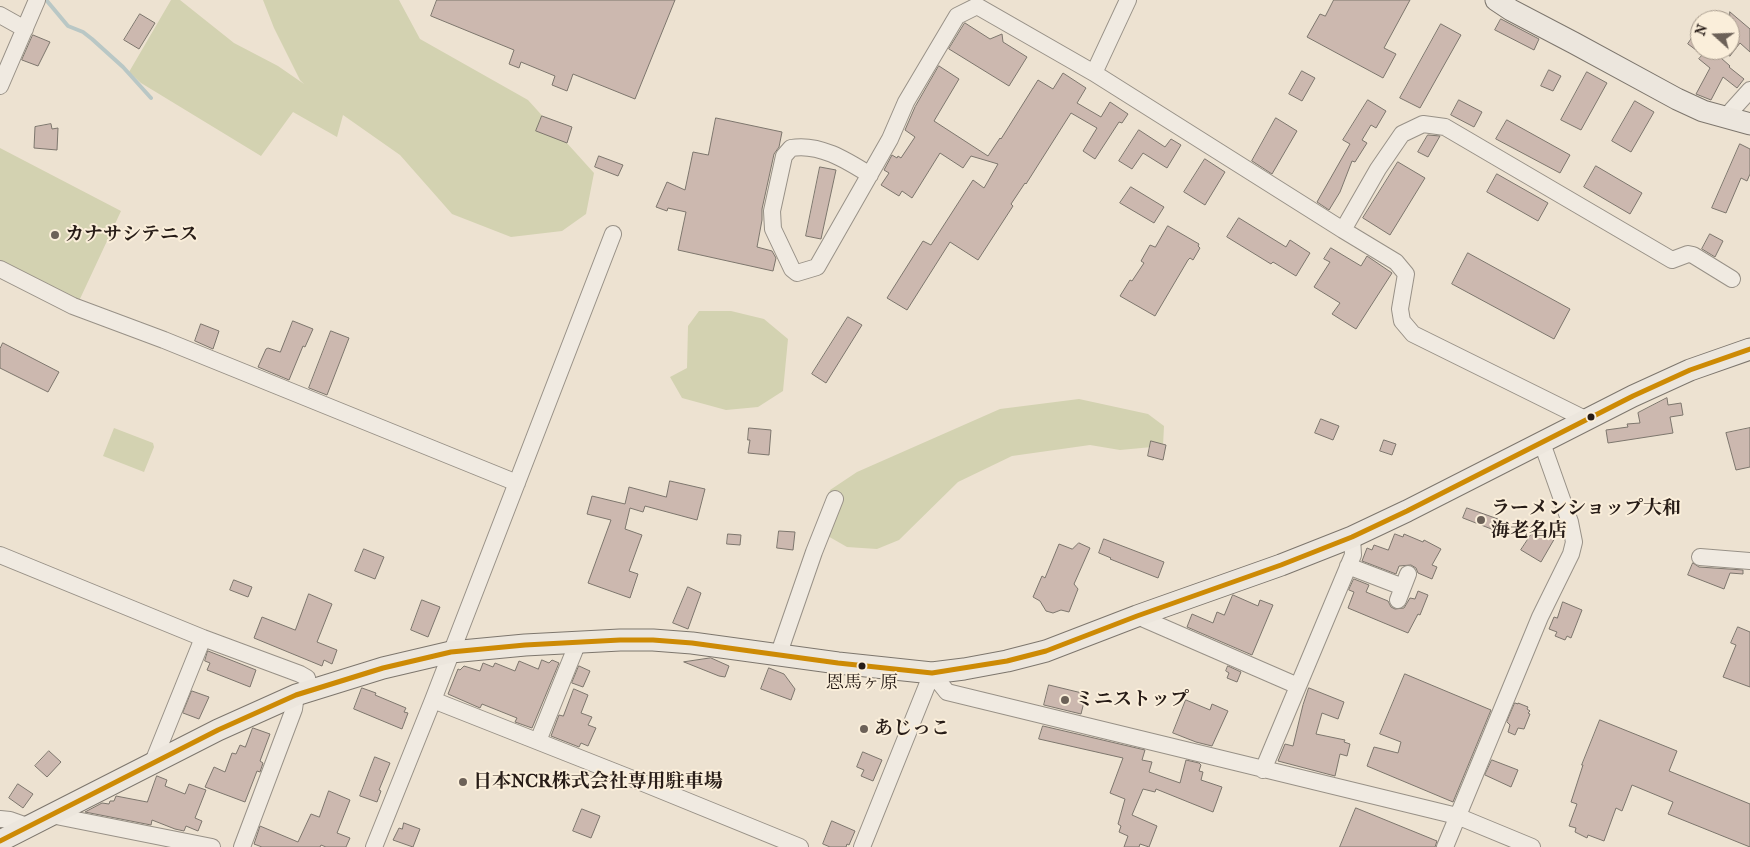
<!DOCTYPE html>
<meta charset="utf-8">
<style>
body{margin:0}
#map{position:relative;width:1750px;height:847px;overflow:hidden;background:#ede2d1;font-family:"IM FELL French Canon",serif}
canvas{display:block}
.north{position:absolute;left:1690px;top:10px;width:50px;height:50px;box-sizing:border-box;background:#faeeda;border:1px solid #a69a8c;border-radius:50%;rotate:290deg;font-size:14px;font-weight:700;line-height:20px;text-align:center;color:#271c17}
.north::after{content:'';display:block;margin:auto;width:18px;height:22px;background:#6c6158;clip-path:polygon(50% 0,100% 100%,50% 72%,0 100%)}
</style>
<div id="map">
<canvas width="1750" height="847"></canvas>
<div class="north">N</div>
</div>
<script>
const c = document.querySelector('canvas').getContext('2d');
c.lineJoin = 'round';
function fill(path, color) {
  c.fillStyle = color;
  c.fill(path, 'evenodd');
}
function stroke(path, color, width, dash) {
  c.strokeStyle = color;
  c.lineWidth = width;
  c.lineCap = dash ? 'butt' : 'round';
  c.setLineDash(dash || []);
  c.stroke(path);
}
function write(font, color, halo, rows, align = 'center') {
  c.font = font + ' "IM FELL French Canon","Noto Serif JP",serif';
  c.lineWidth = 4;
  c.setLineDash([]);
  c.textBaseline = 'middle';
  c.strokeStyle = halo;
  c.fillStyle = color;
  for (const [text, x, y, turn = 0] of rows) {
    c.save();
    c.translate(x, y);
    c.rotate((+turn || 0) * Math.PI / 180);
    c.textAlign = isNaN(turn) ? turn : align;
    if (halo) c.strokeText(text, 0, 0);
    c.fillText(text, 0, 0);
    c.restore();
  }
}
const green = new Path2D(`
 M171,0H180L234,43L278,66L304,84L300,80L274,28L263,0H399L420,39L528,100L594,173L586,214L562,231L511,237L452,214L400,155L343,115L337,137L293,112L261,156L141,83L129,72Z
 M0,148L121,211L79,301L0,260Z
 M699,311H731L764,319L788,339L783,391L758,407L726,410L682,398L670,377L687,368L688,326Z
 M1079,399L1148,414L1164,426L1163,446L1120,450L1090,445L1012,456L958,482L899,540L877,549L847,547L819,531L830,490L857,472L1000,409Z
 M114,428L153,443L154,447L144,472L103,456Z`);
const stream = new Path2D(`
 M47,1L68,26L83,32L92,39L123,67L151,98`);
const building = new Path2D(`
 M437,0H675L635,99L573,74L567,91L552,85L555,76L521,62L519,68L509,64L514,50L431,16Z
 M1334,0H1410L1384,48L1396,54L1383,78L1307,37L1320,14L1325,16Z
 M1730,12L1750,29V52L1740,43L1730,56Z
 M140,14L155,23L139,49L124,40Z
 M1501,19L1539,39L1534,50L1495,30Z
 M965,23L990,39L1002,34L1003,42L1027,57L1009,86L949,49Z
 M1441,24L1461,35L1420,108L1400,98Z
 M1700,26V53L1688,44Z
 M33,35L50,42L38,66L22,60Z
 M1707,50H1712L1730,66L1729,67L1744,79L1737,88L1723,77L1711,100L1696,94L1710,68L1699,59Z
 M939,66L959,79L934,121L988,156L1000,138L1001,139L1038,80L1053,89L1063,73L1086,88L1077,103L1101,117L1110,102L1128,114L1122,123L1119,122L1095,159L1083,151L1097,128L1071,113L1026,184L1025,183L1011,204L1013,206L978,260L950,242L907,310L887,298L923,241L931,245L973,180L984,188L998,164L971,156L963,168L940,153L912,198L902,191L899,196L881,185L889,173L884,170L892,155L897,158L898,156L901,158L915,137L905,130L915,107Z
 M1549,70L1561,76L1553,91L1541,86Z
 M1302,71L1315,78L1302,101L1289,94Z
 M1587,72L1607,83L1581,130L1561,120Z
 M1368,100L1386,111L1376,128L1371,125L1362,140L1367,143L1355,162L1352,161L1340,192L1329,210L1317,202L1350,144L1343,140Z
 M1459,100L1482,112L1474,127L1451,115Z
 M1635,101L1654,112L1631,152L1612,141Z
 M542,116L572,127L567,143L536,131Z
 M716,118L782,132L779,147L774,154L762,209V220L757,247L772,251L776,258L773,271L678,250L686,212L668,208L667,211L656,207L667,182L685,190L693,152L708,155Z
 M1276,118L1297,131L1272,174L1252,161Z
 M1507,120L1570,155L1560,173L1496,139Z
 M51,124L52,129L58,128L57,150L34,148L35,127Z
 M1139,130L1165,147L1171,139L1181,145L1167,168L1143,153L1132,169L1119,161Z
 M1428,135L1440,136L1428,157L1418,152Z
 M1740,144L1750,149V174L1747,181L1741,178L1726,213L1712,208Z
 M599,156L623,165L618,176L595,167Z
 M1205,159L1225,172L1205,205L1184,192Z
 M1398,162L1425,178L1390,235L1363,218Z
 M1596,166L1642,193L1630,214L1584,187Z
 M820,167L836,170L821,239L806,236Z
 M1497,174L1548,203L1538,221L1487,192Z
 M1131,187L1164,207L1154,223L1120,203Z
 M1239,218L1286,247L1290,240L1310,253L1296,276L1273,262L1271,264L1227,237Z
 M1168,226L1199,244L1198,246L1200,248L1193,260L1190,258L1188,260L1155,316L1120,296L1130,280L1132,281L1144,263L1141,261L1150,245L1155,247Z
 M1710,234L1723,241L1715,257L1702,249Z
 M1331,248L1361,266L1367,256L1392,273L1356,329L1332,314L1340,303L1314,287L1330,262L1324,259Z
 M1468,253L1570,309L1554,339L1452,284Z
 M848,317L862,325L826,383L812,374Z
 M293,321L313,329L305,347L303,346L289,380L258,367L266,349L268,348L280,352Z
 M201,324L219,331L213,349L195,341Z
 M331,331L349,338L327,395L309,388Z
 M3,343L59,372L48,392L0,368V349Z
 M1667,398L1668,405L1681,403L1683,415L1670,417L1673,433L1608,443L1606,430L1628,427L1627,424L1640,423L1638,413Z
 M1321,419L1339,426L1333,440L1315,433Z
 M749,428L771,430L769,455L748,453L750,440H748Z
 M1750,428V467L1736,470L1726,433Z
 M1384,440L1396,444L1392,455L1380,451Z
 M1151,441L1166,445L1163,460L1148,456Z
 M670,481L705,489L697,520L645,506L643,512L630,508L625,529L642,535L629,571L638,574L630,598L588,583L611,520L587,514L592,496L625,504L629,487L666,497Z
 M1467,508L1498,519L1494,530L1463,518Z
 M1537,526L1556,536L1541,562L1521,550Z
 M779,531L795,532L793,550L777,548Z
 M728,534L741,535L740,545L727,544Z
 M1395,534L1403,537L1404,534L1423,542L1424,540L1441,549L1432,565L1437,567L1432,579L1418,573L1416,568L1411,565L1399,566L1396,574L1362,561L1367,548L1372,550L1374,545L1388,550Z
 M1104,539L1164,562L1158,578L1110,559L1111,558L1099,553Z
 M1079,543L1090,548L1074,584L1078,589L1069,612L1061,610L1053,613L1046,611L1040,601L1033,597L1042,576L1045,578L1059,544L1072,549Z
 M364,549L384,557L375,579L355,571Z
 M1693,563L1699,567L1743,570V574L1730,573L1724,589L1688,575Z
 M1354,579L1369,585L1366,592L1388,601L1391,607L1395,609L1404,608L1410,598L1415,599L1418,591L1428,595L1420,615L1418,614L1408,633L1348,608L1354,592L1349,590Z
 M234,580L252,587L248,597L230,590Z
 M688,587L701,593L688,629L673,623Z
 M309,594L332,604L317,642L337,650L332,664L324,660L322,666L254,638L262,617L295,630Z
 M1233,595L1258,606L1260,600L1273,605L1252,655L1187,627L1192,614L1213,623L1217,612L1224,615Z
 M422,600L440,607L428,637L411,630Z
 M1563,602L1582,610L1571,638L1567,636L1565,640L1555,636L1557,632L1549,629L1554,617L1557,618Z
 M1738,627L1750,632V687L1723,677L1736,645L1731,643Z
 M208,651L256,670L250,687L207,670L210,663L205,661Z
 M711,658L729,666L725,677L719,676L684,662Z
 M542,660L549,663L552,660L559,663L532,728L515,722L517,718L482,704L480,708L448,694L458,669L460,670L464,666L480,671L483,663L493,667L495,663L515,671L519,661L538,669Z
 M579,666L590,671L583,687L572,683Z
 M1228,666L1241,672L1237,682L1227,678L1229,673L1226,671Z
 M769,668L784,674L795,689L791,700L761,689Z
 M1405,674L1491,710L1453,802L1367,766L1374,747L1398,753L1401,742L1380,734Z
 M1049,685L1086,694L1081,714L1044,705Z
 M362,688L376,693L375,695L406,708L404,712L408,713L402,729L354,709Z
 M1309,688L1344,702L1338,719L1322,713L1316,734L1345,740L1344,742L1350,744L1347,756L1340,754L1335,776L1278,761L1285,744L1293,746L1303,705Z
 M574,689L588,695L581,713L592,717L588,725L596,728L588,746L581,743L579,747L551,736L559,715L563,716Z
 M192,691L209,697L199,719L183,713Z
 M1186,700L1210,710L1212,704L1228,711L1212,746L1196,742L1173,733Z
 M1515,703L1518,704V703L1528,707L1527,709L1530,711L1528,713L1530,714L1524,729L1518,728L1515,735L1508,732L1510,725L1507,722Z
 M1600,720L1677,751L1669,771L1750,804V847L1668,814L1673,802L1632,785L1622,811L1616,808L1604,841L1588,835L1587,838L1575,832L1576,828L1569,826L1577,804L1571,802L1583,765H1582Z
 M1043,726L1145,750L1142,760L1152,762L1149,772L1180,783L1186,760L1199,763L1201,765L1199,771L1203,772L1201,780L1222,787L1213,812L1156,789L1155,792L1143,789L1132,815L1157,826L1149,847L1140,844L1139,847H1124L1128,836L1119,832L1121,826L1118,824L1125,799L1110,793L1123,758L1039,739Z
 M253,728L270,734L260,761L263,763L260,772L257,771L245,802L205,787L214,767L225,772L232,753L236,754L240,745L245,747Z
 M49,751L61,762L47,777L35,766Z
 M863,752L882,760L873,781L861,776L864,770L857,767Z
 M375,757L390,763L379,790L381,791L377,802L360,796Z
 M1492,760L1518,770L1511,787L1485,775Z
 M157,776L167,780L165,786L185,794L189,784L206,790L195,818L202,821L198,831L186,826L184,831L175,829L152,820L151,825L85,812L102,803L109,804L110,801H114L116,796L147,802Z
 M18,784L33,794L23,808L9,798Z
 M329,791L350,800L337,833L350,838L346,847H326L321,845L320,847H262L254,844L260,826L298,842L311,814L319,817Z
 M1356,808L1437,841L1435,847H1340Z
 M582,809L600,816L591,838L573,831Z
 M832,821L855,831L849,845L847,844L846,847H830L823,844Z
 M404,823L420,829L413,847L393,840L399,828L402,829Z`);
const minor = new Path2D(`
 M0,15L25,29
 M1094,73L1343,230L1378,169L1402,134L1423,124L1445,127L1672,260L1688,254L1693,255L1732,279
 M0,86L37,0
 M1728,117L1732,110L1750,90
 M870,175C846,160 819,143 791,148L784,156L772,211L773,229L792,269L797,273L817,267L890,139L906,102L957,16L977,6L1094,73L1128,0
 M1343,230L1396,262L1406,274L1400,309L1402,321L1413,334L1587,420
 M0,269L73,306L164,340L517,483
 M0,555L203,638L300,674L307,678L310,690
 M1700,557L1750,561
 M1348,566L1403,587
 M1398,600L1408,574
 M1137,616L1298,686
 M778,656L814,552L835,499
 M932,673L947,692L1457,816L1532,847
 M433,700L643,783L800,847
 M538,741L578,642
 M153,762L203,638
 M1263,770L1353,555L1352,537
 M51,815L212,847
 M0,819L10,820L27,826
 M242,847L294,709L296,695
 M374,847L433,700L613,234
 M862,847L932,673
 M1445,847L1540,617L1571,554L1574,542L1570,522L1542,443`);
const major = new Path2D(`
 M1496,0L1511,10L1574,43L1677,99L1703,111L1750,124
 M0,841L218,730L296,695L383,668L451,652L525,645L620,640H653L692,643L838,663L932,673L964,669L1007,661L1046,651L1137,616L1281,565L1352,537L1407,511L1633,396L1690,370L1750,349`);
const bus1 = new Path2D(`
 M0,841L218,730L296,695L383,668L451,652L525,645L620,640H653L692,643L838,663L932,673L1007,661L1046,651L1137,616L1281,565L1352,537L1407,511L1633,396L1690,370L1750,349`);
const markers = [
 [55,235,5,"#6c6158"],
 [1591,417,4.5,"#271c17"],
 [1481,520,5,"#6c6158"],
 [862,666,4.5,"#271c17"],
 [1065,700,5,"#6c6158"],
 [864,729,5,"#6c6158"],
 [463,782,5,"#6c6158"]
];
const busNames = [
 ["恩馬ヶ原",862,684]
];
const poiNames = [
 ["カナサシテニス",65,235],
 ["ラーメンショップ大和",1491,509],
 ["海老名店",1491,531],
 ["ミニストップ",1075,700],
 ["あじっこ",874,729],
 ["日本NCR株式会社専用駐車場",473,782]
];
fill(green, '#d3d2b1');
stroke(stream, '#b9c7c5', 4);
fill(building, '#ccb8af');
stroke(building, '#7d766d', 1);
stroke(minor, '#989187', 18);
stroke(major, '#7d766d', 23);
stroke(minor, '#f0eae1', 16);
stroke(major, '#ece6dd', 21);
stroke(bus1, '#cd8a05', 5);
for (const [x, y, r, color] of markers) {
  const dot = new Path2D();
  dot.arc(x, y, r, 0, 2 * Math.PI);
  c.fillStyle = color;
  c.fill(dot);
  stroke(dot, '#faeeda', 2);
}
write('18px', '#271c17', '#faeeda', busNames);
write('bold 19px', '#271c17', '#faeeda', poiNames, 'left');
</script>
